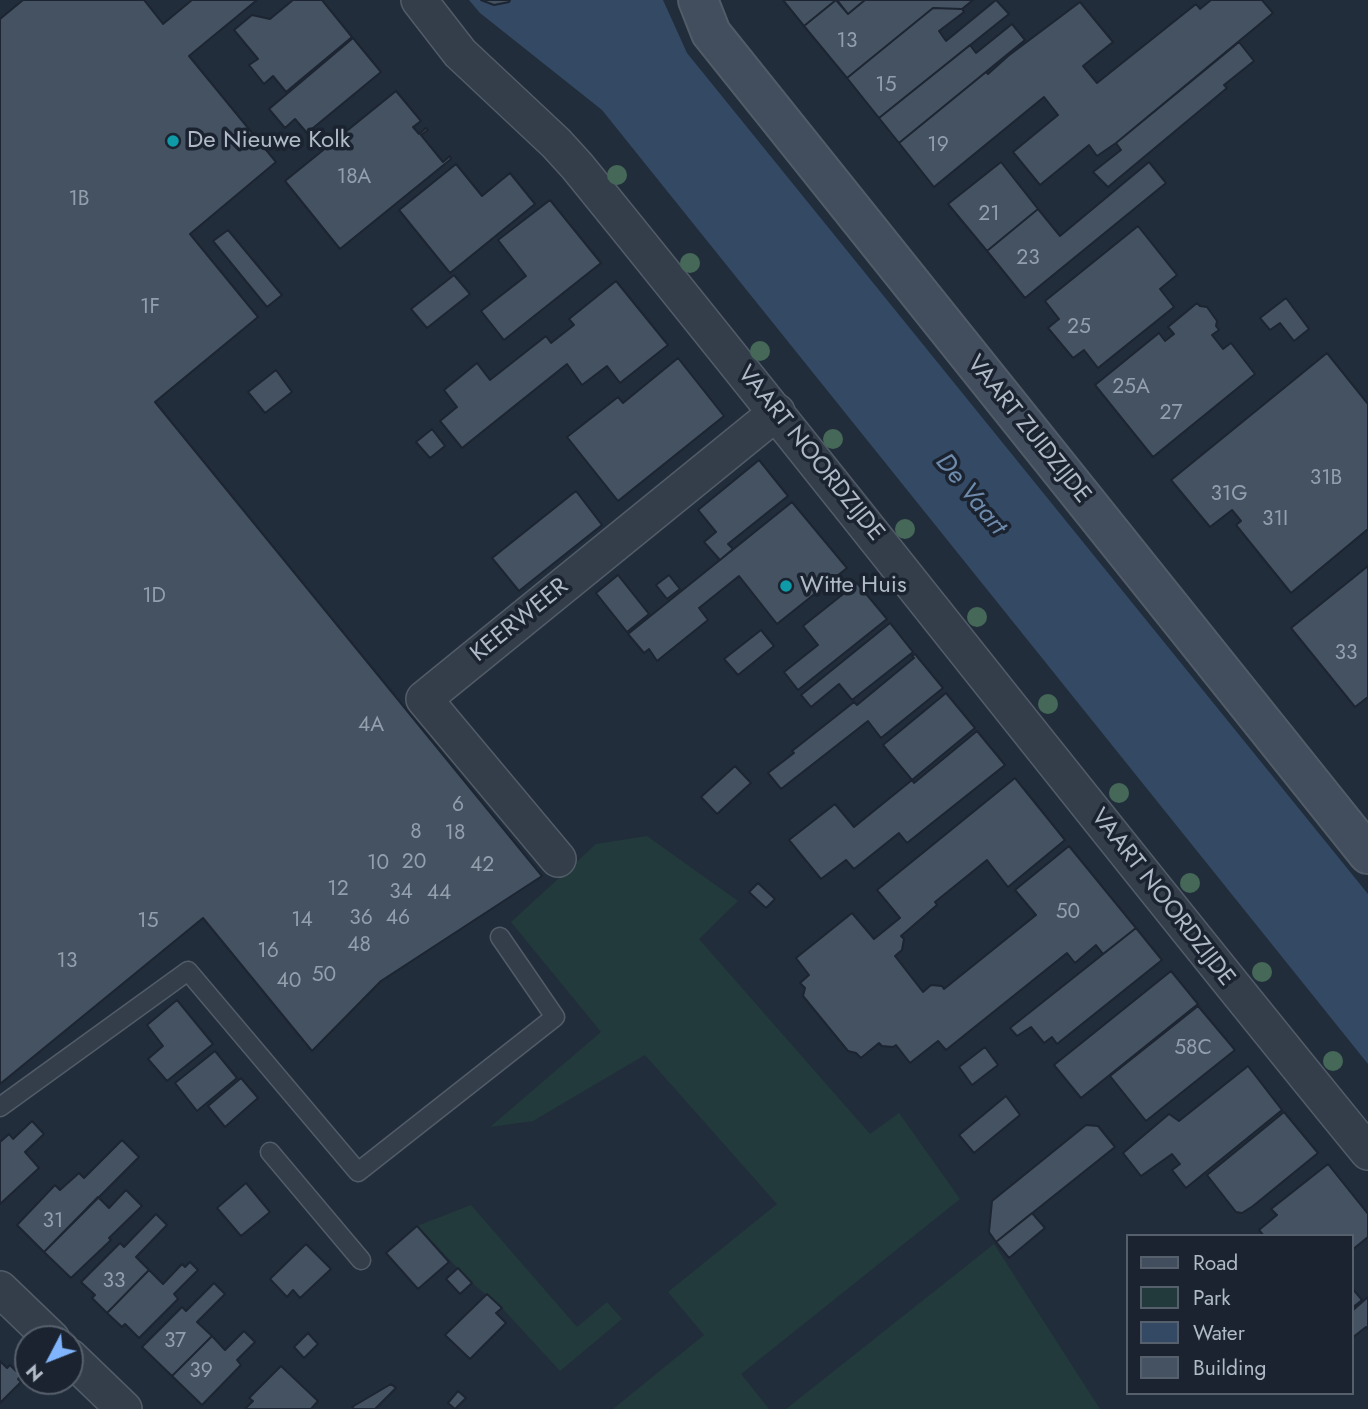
<!DOCTYPE html>
<style>
body{margin:0}
#map{position:relative;width:1368px;height:1409px;overflow:hidden;background:#212d3b;font-family:Jost,sans-serif}
canvas{display:block}
.legend{position:absolute;left:1126px;top:1234px;width:228px;height:161px;box-sizing:border-box;background:#1a232f;border:2px solid #565f6c;margin:0;padding:9px 12px;list-style:none;font-size:21px;color:#afb9c7}
.legend li{display:flex;align-items:center;gap:14px;height:35px}
.legend b{width:35px;border:2px solid #565f6c}
.north{position:absolute;left:14px;top:1325px;width:70px;height:70px;box-sizing:border-box;background:#1a232f;border:2px solid #565f6c;border-radius:50%;rotate:228deg;font-size:19px;font-weight:700;line-height:28px;text-align:center;color:#afb9c7}
.north::after{content:'';display:block;margin:auto;width:24px;height:32px;background:#80b4fc;clip-path:polygon(50% 0,100% 100%,50% 72%,0 100%)}
</style>
<div id="map">
<canvas width="1368" height="1409"></canvas>
<ul class="legend">
<li><b style="height:9px;background:#424e5e"></b>Road</li>
<li><b style="height:19px;background:#233a3c"></b>Park</li>
<li><b style="height:19px;background:#344963"></b>Water</li>
<li><b style="height:19px;background:#445262"></b>Building</li>
</ul>
<div class="north">N</div>
</div>
<script>
const c = document.querySelector('canvas').getContext('2d');
c.lineJoin = 'round';
function fill(path, color) {
  c.fillStyle = color;
  c.fill(path, 'evenodd');
}
function stroke(path, color, width, dash) {
  c.strokeStyle = color;
  c.lineWidth = width;
  c.lineCap = dash ? 'butt' : 'round';
  c.setLineDash(dash || []);
  c.stroke(path);
}
function write(font, color, halo, rows, align = 'center') {
  c.font = font + ' Jost,sans-serif';
  c.lineWidth = 7;
  c.setLineDash([]);
  c.textBaseline = 'middle';
  c.strokeStyle = halo;
  c.fillStyle = color;
  for (const [text, x, y, turn = 0] of rows) {
    c.save();
    c.translate(x, y);
    c.rotate((+turn || 0) * Math.PI / 180);
    c.textAlign = isNaN(turn) ? turn : align;
    if (halo) c.strokeText(text, 0, 0);
    c.fillText(text, 0, 0);
    c.restore();
  }
}
const green = new Path2D(`
 M647,836L738,901L699,939L870,1134L899,1113L960,1199L741,1374L769,1409H613L704,1335L668,1292L777,1204L645,1055L533,1121L490,1127L601,1032L511,922L596,844Z
 M471,1205L577,1327L607,1302L622,1319L560,1371L502,1308L472,1283L417,1226Z
 M994,1244L1100,1409H786Z`);
const water = new Path2D(`
 M469,0H663L687,53L1368,894V1064L602,110L480,13Z`);
const building = new Path2D(`
 M23,0H144L163,24L192,0H257L189,56L276,162L190,234L258,317L155,402L542,876L381,981L312,1051L203,918L0,1084V19Z
 M293,0H322L352,37L286,92L273,76L264,84L249,65L258,59L234,30L252,15L270,19Z
 M481,0H510L509,2L494,5Z
 M783,0H836L804,26Z
 M836,0L848,14L865,0H973L962,9L933,8L847,78L804,26Z
 M837,0H865L848,14Z
 M996,0L1009,14L879,118L847,78L933,8L962,9L964,12L939,31L946,41Z
 M1211,0H1262L1273,13L1116,143L1097,156L1089,145L1040,185L1013,152L1058,115L1044,97L934,187L899,143L986,72L988,74L1008,56L1080,2L1113,42L1083,66L1097,83L1196,4L1200,9Z
 M1012,24L1025,40L899,143L879,118L970,45L976,53Z
 M353,38L381,72L307,133L295,119L285,128L269,109Z
 M1239,42L1254,61L1224,85L1227,88L1108,187L1093,172L1121,150L1116,143Z
 M396,91L421,121L413,127L419,134L426,128L428,130L421,135L443,162L450,156L451,159L340,249L285,181Z
 M1001,162L1038,209L987,251L948,204Z
 M1149,162L1166,183L1025,298L987,251L1038,209L1060,236Z
 M456,164L482,196L510,173L535,204L450,273L399,210Z
 M550,200L601,263L504,340L481,311L526,276L498,240Z
 M1138,226L1177,275L1160,289L1174,307L1098,368L1084,350L1073,358L1048,328L1059,319L1045,301Z
 M228,230L282,295L267,307L213,241Z
 M454,275L470,294L427,328L411,309Z
 M616,281L668,345L620,383L607,366L582,385L567,364L462,448L440,421L457,407L444,390L477,363L490,380L546,336L551,343L574,325L569,319Z
 M1286,298L1309,329L1294,341L1280,323L1270,330L1260,318Z
 M1197,303L1200,306L1207,307L1217,321L1216,326L1219,330L1212,335L1223,349L1231,343L1255,374L1153,457L1095,385L1159,333L1165,341L1174,334L1168,327Z
 M1327,353L1368,404V529L1291,593L1236,525L1241,521L1232,510L1210,527L1171,480Z
 M678,358L724,416L618,501L567,437L618,397L623,403Z
 M276,370L292,392L265,413L248,392Z
 M432,429L445,446L430,458L416,442Z
 M759,460L788,496L728,544L733,549L720,560L704,542L716,532L698,510Z
 M576,491L602,525L519,591L492,558Z
 M792,502L847,568L777,624L739,576L699,608L708,620L657,661L649,649L644,653L628,634Z
 M1368,566V697L1355,707L1291,628Z
 M618,575L649,614L627,632L596,593Z
 M669,575L680,589L667,599L656,585Z
 M857,583L887,619L798,690L784,672L818,645L803,626Z
 M890,623L913,652L852,700L839,684L811,707L801,695Z
 M761,630L774,646L738,675L724,659Z
 M915,654L943,688L881,738L868,721L781,789L768,773L794,753L792,751L854,702L857,705L914,658L912,656Z
 M946,693L975,728L912,780L883,745Z
 M977,731L1005,765L907,843L899,833L854,869L846,860L821,879L789,840L835,804L854,827L912,780L914,783Z
 M735,766L751,783L717,814L701,797Z
 M1015,778L1065,840L1008,887L987,860L935,902L937,905L901,936L904,939L902,950L895,956L923,992L931,985L942,986L944,989L1036,915L1015,890L1069,846L1136,928L1103,954L1096,945L1075,963L1067,953L946,1050L938,1041L910,1063L896,1045L893,1047L882,1046L879,1043L861,1058L856,1053L848,1051L803,996L805,988L800,983L809,975L796,958L852,913L874,939L900,918L877,890Z
 M758,883L775,899L766,908L749,892Z
 M1136,928L1162,960L1057,1044L1052,1037L1044,1043L1031,1027L1017,1036L1010,1028Z
 M1171,971L1198,1004L1081,1098L1054,1065Z
 M177,1000L213,1044L167,1081L148,1059L163,1046L147,1025Z
 M1198,1006L1235,1050L1146,1121L1110,1076Z
 M985,1047L998,1065L972,1085L959,1067Z
 M215,1051L237,1078L197,1111L175,1083Z
 M1248,1066L1282,1110L1186,1188L1172,1170L1180,1164L1172,1154L1141,1176L1123,1153L1169,1114L1179,1121Z
 M241,1078L258,1098L225,1127L208,1106Z
 M1006,1096L1020,1115L974,1153L959,1135Z
 M1284,1112L1318,1153L1253,1206L1242,1213L1236,1212L1207,1175Z
 M32,1121L44,1134L25,1152L39,1168L0,1204V1142L9,1134L13,1139Z
 M1086,1125L1098,1126L1115,1147L996,1242L989,1232L992,1201Z
 M122,1140L139,1157L44,1252L17,1225L55,1185L60,1190L79,1173L84,1178Z
 M1328,1164L1368,1214V1237L1352,1250V1236H1264L1259,1230L1277,1215L1271,1209Z
 M246,1183L270,1212L241,1236L217,1208Z
 M126,1190L142,1206L109,1238L111,1240L71,1278L44,1252L98,1197L109,1208Z
 M1032,1213L1045,1228L1009,1258L996,1242Z
 M156,1214L167,1225L136,1257L149,1270L107,1313L92,1298L95,1295L81,1282L120,1243L124,1247Z
 M417,1226L449,1262L418,1289L386,1253Z
 M306,1244L331,1269L300,1298L293,1290L287,1297L270,1279Z
 M190,1262L198,1270L174,1294L178,1299L139,1338L125,1324L122,1327L107,1313L149,1270L163,1284L182,1264L185,1267Z
 M458,1268L472,1283L460,1294L446,1279Z
 M214,1283L225,1294L197,1322L212,1336L172,1376L142,1347L182,1307L186,1311Z
 M1352,1288L1362,1300L1352,1308Z
 M487,1294L502,1308L496,1313L506,1323L470,1359L445,1335Z
 M1368,1297V1329L1366,1327L1352,1338V1311Z
 M244,1331L255,1342L237,1360L241,1365L202,1405L172,1376L212,1336L225,1350Z
 M308,1333L318,1344L304,1358L294,1347Z
 M0,1361L7,1368L10,1365L21,1376L18,1379L21,1382L0,1403Z
 M281,1366L318,1401L311,1409H245L253,1401L249,1398Z
 M391,1384L396,1388L375,1409H354L352,1407Z
 M458,1391L466,1398L455,1409L448,1403Z`);
const lane = new Path2D(`
 M0,1107L188,971L358,1172L555,1017L500,937
 M270,1152L361,1260`);
const street = new Path2D(`
 M419,0L460,53L556,143L577,166C843,493 1101,826 1368,1152
 M558,859L424,699L777,412
 M0,1289L52,1339
 M70,1357L124,1409`);
const secondary = new Path2D(`
 M698,0L711,33L1368,854`);
const trees = [
 [617,175],
 [690,263],
 [760,351],
 [833,439],
 [905,529],
 [977,617],
 [1048,704],
 [1119,793],
 [1190,883],
 [1262,972],
 [1333,1061]
];
const markers = [
 [173,141,7,"#0f9aa8"],
 [786,586,7,"#0f9aa8"]
];
const numberNames = [
 ["13",847,42],
 ["15",886,86],
 ["19",938,146],
 ["18A",354,178],
 ["1B",79,200],
 ["21",989,215],
 ["23",1028,259],
 ["1F",150,308],
 ["25",1079,328],
 ["25A",1131,388],
 ["27",1171,414],
 ["31B",1326,479],
 ["31G",1229,495],
 ["31I",1275,520],
 ["1D",154,597],
 ["33",1346,654],
 ["4A",371,726],
 ["6",458,806],
 ["8",416,833],
 ["18",455,834],
 ["20",414,863],
 ["10",378,864],
 ["42",482,866],
 ["12",338,890],
 ["34",401,893],
 ["44",439,894],
 ["50",1068,913],
 ["36",361,919],
 ["46",398,919],
 ["14",302,921],
 ["15",148,922],
 ["48",359,946],
 ["16",268,952],
 ["13",67,962],
 ["50",324,976],
 ["40",289,982],
 ["58C",1193,1049],
 ["31",53,1222],
 ["33",114,1282],
 ["37",175,1342],
 ["39",201,1372]
];
const poiNames = [
 ["De Nieuwe Kolk",187,141],
 ["Witte Huis",800,586]
];
const streetNames = [
 ["VAART ZUIDZIJDE",1028,430,51],
 ["VAART NOORDZIJDE",810,454,51],
 ["KEERWEER",520,621,-39],
 ["VAART NOORDZIJDE",1162,898,52]
];
const waterNames = [
 ["De Vaart",970,495,51]
];
fill(green, '#233a3c');
fill(water, '#344963');
fill(building, '#445262');
stroke(building, '#1c2531', 2);
stroke(lane, '#525c68', 21);
stroke(street, '#525c68', 38);
stroke(secondary, '#525c68', 42);
stroke(lane, '#343e4b', 18);
stroke(street, '#343e4b', 35);
stroke(secondary, '#424e5e', 38);
c.fillStyle = '#466858';
for (const [x, y] of trees) {
  c.beginPath();
  c.arc(x, y, 10, 0, 2 * Math.PI);
  c.fill();
}
for (const [x, y, r, color] of markers) {
  const dot = new Path2D();
  dot.arc(x, y, r, 0, 2 * Math.PI);
  c.fillStyle = color;
  c.fill(dot);
  stroke(dot, '#1a232f', 2.5);
}
write('21px', '#949fae', null, numberNames);
write('24px', '#afb9c7', '#1a232f', poiNames, 'left');
write('24px', '#afb9c7', '#1a232f', streetNames);
write('italic 26px', '#6f8bac', '#1a232f', waterNames);
</script>
